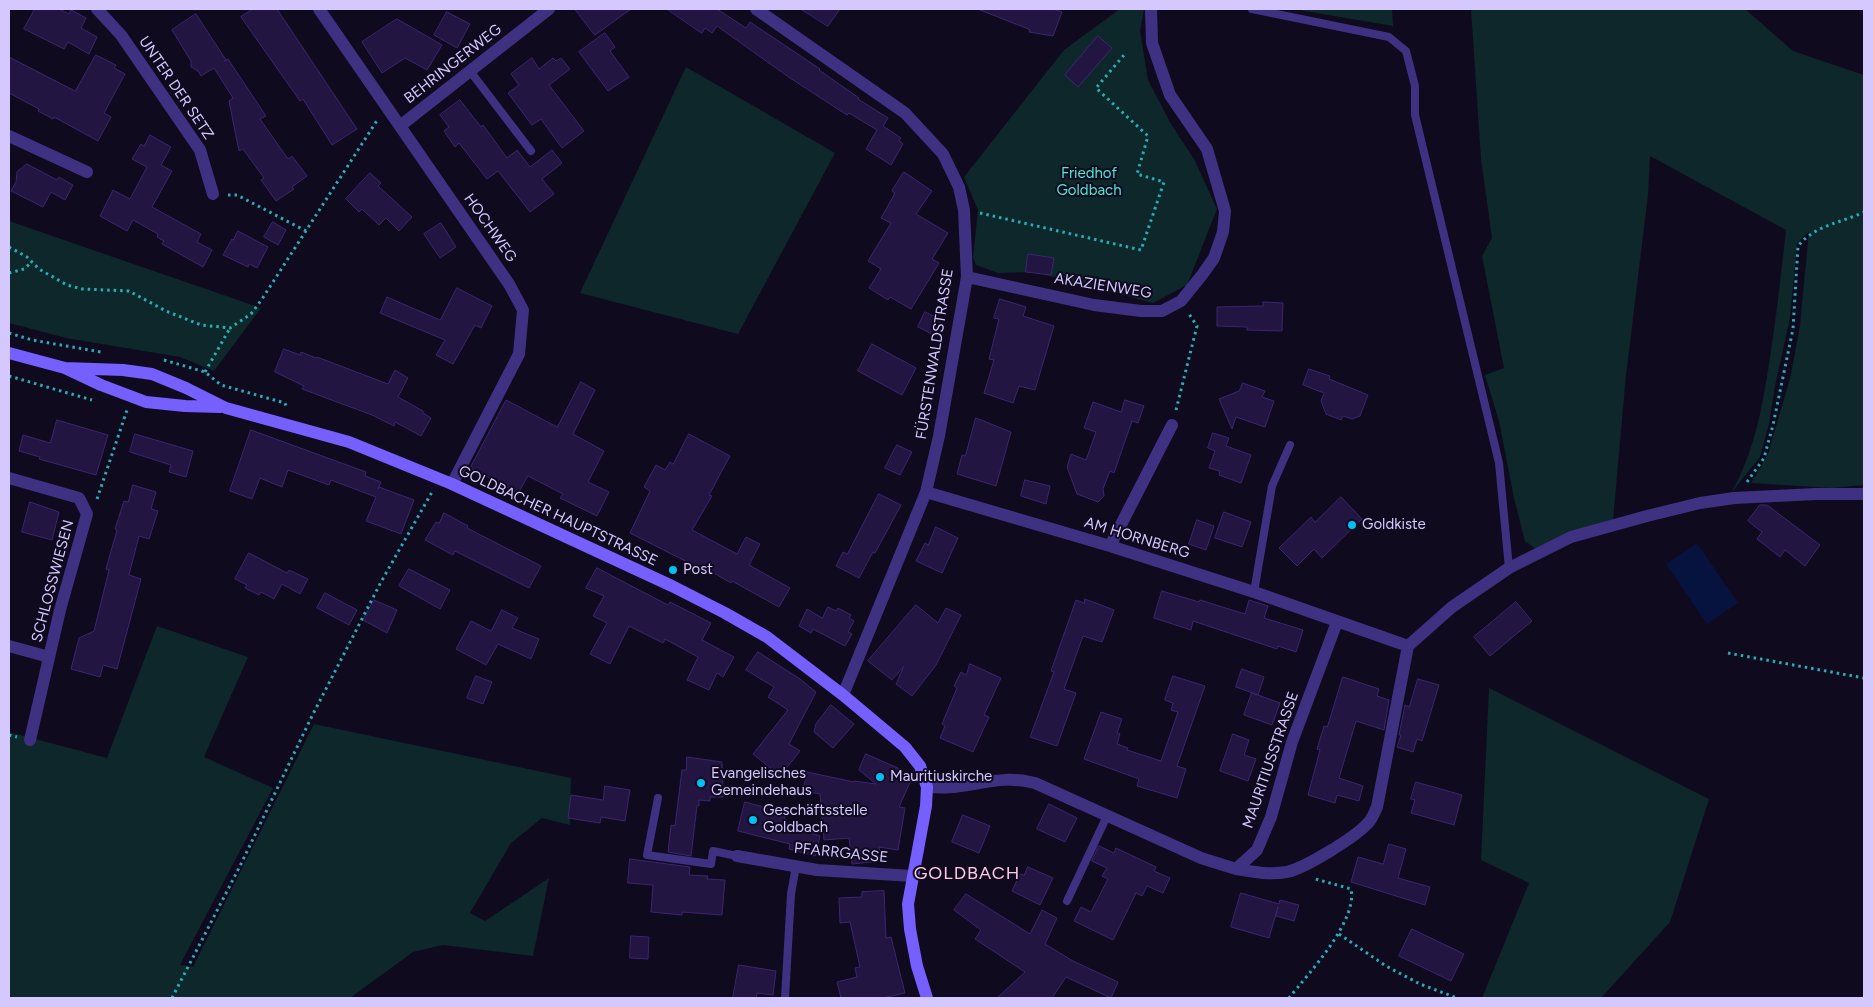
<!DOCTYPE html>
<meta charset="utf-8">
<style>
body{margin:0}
#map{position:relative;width:1873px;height:1007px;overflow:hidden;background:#100a1f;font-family:Figtree,sans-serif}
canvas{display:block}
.frame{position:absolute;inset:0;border:10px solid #d5c8ff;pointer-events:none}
</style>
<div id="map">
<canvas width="1873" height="1007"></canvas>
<div class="frame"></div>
</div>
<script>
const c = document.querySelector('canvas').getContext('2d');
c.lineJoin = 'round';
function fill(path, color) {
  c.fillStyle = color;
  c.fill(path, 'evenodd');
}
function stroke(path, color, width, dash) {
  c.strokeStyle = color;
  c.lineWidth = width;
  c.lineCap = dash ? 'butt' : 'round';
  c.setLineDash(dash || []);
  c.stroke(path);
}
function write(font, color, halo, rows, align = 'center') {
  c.font = font + ' Figtree,sans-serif';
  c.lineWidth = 4;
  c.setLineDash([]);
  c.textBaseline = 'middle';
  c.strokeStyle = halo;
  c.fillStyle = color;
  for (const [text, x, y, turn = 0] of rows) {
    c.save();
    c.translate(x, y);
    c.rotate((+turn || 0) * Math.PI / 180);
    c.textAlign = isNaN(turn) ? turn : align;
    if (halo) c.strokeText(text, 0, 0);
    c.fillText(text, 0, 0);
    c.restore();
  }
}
const green = new Path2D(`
 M1120,9H1144L1140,31L1148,80L1170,122L1195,161L1217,209L1187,285L1153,303L1034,272L998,273L976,265L973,257L978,210L964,177L1064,50Z
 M1293,9H1392L1393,26Z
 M1471,9H1745L1793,51L1864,75V485L1831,488L1751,483L1768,454L1791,375L1800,325L1809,231L1797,244L1790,318L1775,386L1769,424L1760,457L1731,493C1754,453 1762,409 1769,364C1776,320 1781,275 1786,230L1650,156L1648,195L1626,375L1613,520L1536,549L1525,541L1514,498L1499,421L1485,375L1504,368L1482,256L1492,238L1481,159Z
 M686,67L835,153L738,334L580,293Z
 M9,221L261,308L214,371L180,357L66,338L9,323Z
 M157,626L248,657L204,757L273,788L180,965L193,967L314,724L571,778L570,825L542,818L511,843L470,913L485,921L549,878L533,956L443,945L413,952L350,998H9V732L107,758Z
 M1489,688L1709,799L1670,922L1601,998H1482L1529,883L1481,860Z`);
const water = new Path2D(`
 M1697,543L1738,603L1707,624L1666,564Z`);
const building = new Path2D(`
 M35,9H59L69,14L71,10L86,18L81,28L97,37L89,54L68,42L64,49L24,29Z
 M253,9H277L357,129L332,145L303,99L300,101L241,17Z
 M575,9H631L595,35Z
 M667,9H717L746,28L750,22L820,69L819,70L859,98L858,99L888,118L883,126L901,138L899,141L903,144L891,165L866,149L877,130L849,113L847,115L790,78L717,26L712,33L705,28L702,33Z
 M801,9H840L828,26Z
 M978,9H1053L1062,12L1053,36L1029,32L1030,30Z
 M447,12L470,24L457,48L434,35Z
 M196,14L226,60L224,61L228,59L266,116L260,119L288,159L292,156L307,176L292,187L294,189L276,201L261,180L264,178L243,149L239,151L229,101L233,98L214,68L201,76L198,71L191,67V61L172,30Z
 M397,19L442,45L427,70L405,58L382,73L362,42Z
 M605,33L615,47L610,51L629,77L608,91L579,52Z
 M1098,36L1112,48L1078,87L1065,75Z
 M96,55L116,65L114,68L125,74L104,113L111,117L98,141L54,117L53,119L38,111L39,109L9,93V57L75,91Z
 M532,58L539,69L553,58L556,61L561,58L570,69L549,85L584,131L562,148L541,119L532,125L508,93L519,85L511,74Z
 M460,100L481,127L483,125L507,158L517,150L530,167L552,150L562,163L542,179L554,194L530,212L498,171L487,179L459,143L455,147L444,131L449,127L440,115Z
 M150,135L171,147L161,165L172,171L152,207L201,234L197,242L212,250L203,267L162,244L164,241L157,237L158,234L133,220L127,231L100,216L113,190L130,199L147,167L132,159L141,144L144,146Z
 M27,164L57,180L59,177L73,185L65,200L51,192L43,207L11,191L16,182L17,172Z
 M904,172L932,191L916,214L948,233L932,259L939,263L911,309L890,297L888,300L869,288L881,269L868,261L891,223L881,218L895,193L892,191Z
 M370,173L381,183L378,186L412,217L399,231L386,218L379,225L362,209L359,212L346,199Z
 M273,222L286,230L278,245L264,237Z
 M441,223L456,247L440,258L424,234Z
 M238,231L268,247L257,268L249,264L248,267L223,255L232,239L233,240Z
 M1028,254L1054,258L1051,275L1026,272Z
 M457,288L492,306L481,328L475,325L453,364L436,355L445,340L380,313L387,297L440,320Z
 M1000,299L1026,307L1023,316L1054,326L1035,390L1019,386L1013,403L984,393L994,360L989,359L999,319L994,318Z
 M1263,302L1283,303L1282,331L1247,330V327L1217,326V307L1263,306Z
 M925,312L942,320L934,335L918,327Z
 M872,344L916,368L902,395L858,371Z
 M284,349L300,355L301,352L316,358L317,357L388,384L395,370L408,378L398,397L423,411V413L431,418L421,436L395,422L394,426L372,415L302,389L304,386L275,372Z
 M1309,369L1330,376L1329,379L1368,395L1360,416L1352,419L1343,416L1341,420L1326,414L1321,401L1324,393L1303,385Z
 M581,382L595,390L573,434L604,451L588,482L609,492L597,516L560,498L563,494L528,476L518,493L470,468L506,400L557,427Z
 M1243,383L1265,391L1262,397L1274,401L1265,427L1236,417L1232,429L1219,399L1239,391Z
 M1125,400L1144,406L1138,423L1132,421L1114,473L1110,471L1103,489L1104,496L1098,502L1077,494L1067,467L1071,454L1086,460L1096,432L1084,428L1093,402L1121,412Z
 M976,418L1011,432L996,486L957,474L962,455L965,456Z
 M57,420L108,435L96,475L39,459L40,457L19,451L23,435L50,443Z
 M251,430L366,472L365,476L381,482L378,489L379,487L414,500L401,534L366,521L376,497L331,480L329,485L288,470L282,487L260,478L252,499L230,491Z
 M1213,433L1229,438L1226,446L1251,455L1241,483L1219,475L1220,471L1209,468L1215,451L1208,448Z
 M135,434L193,451L186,477L169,472L171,465L130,452Z
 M689,434L730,456L709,495L712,496L692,530L737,554L746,537L760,544L749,565L790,588L779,607L732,581L731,583L712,572L711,574L630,533L650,491L644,487L656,465L665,470L670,462L673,464Z
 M897,445L912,452L900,475L885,468Z
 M1025,480L1050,486L1046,504L1021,496Z
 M133,485L156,492L151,509L158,511L149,539L139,536L129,575L141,579L117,669L103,665L100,677L71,669L79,638L94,631L109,570L106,569L117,530L115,529L124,501L128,502Z
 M879,494L901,505L875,553L873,552L859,578L836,566L843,552L847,554Z
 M1341,497L1362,519L1322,558L1314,549L1297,566L1279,548L1311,517L1315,522Z
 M30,502L59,512L52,540L22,532Z
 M1760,505H1767L1820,545L1805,566L1785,550L1780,557L1757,539L1762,532L1748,521Z
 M1224,512L1251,522L1242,547L1215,538Z
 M444,513L468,526L467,528L541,566L529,588L455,551L453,555L425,540L436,522L439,523Z
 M1197,520L1214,526L1206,550L1189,544Z
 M936,527L958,538L942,573L916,561L925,543L928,545Z
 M249,553L287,573L289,570L308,579L300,594L282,584L274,599L261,592L259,595L245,588L247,585L235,579Z
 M597,568L668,605L670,602L711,623L702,640L734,657L723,677L717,673L709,690L687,680L698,657L665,639L663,643L629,626L610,664L590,654L607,623L593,616L604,596L586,588Z
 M409,569L450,590L440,609L399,586Z
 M1162,591L1199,602L1200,600L1245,614L1249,600L1268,606L1264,618L1303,630L1296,652L1278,646L1277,649L1193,621L1191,630L1154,618Z
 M325,593L357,610L349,625L317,608Z
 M1085,599L1114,610L1102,642L1083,636L1064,689L1076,693L1057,746L1030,737L1054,672L1051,671L1076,600L1084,603Z
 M374,600L397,610L387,633L363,620Z
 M1516,602L1532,621L1490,656L1474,637Z
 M916,605L938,623L946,608L961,615L936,665L912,696L896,684L904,666L892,680L868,661Z
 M828,607L836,611L838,608L851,615L849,618L854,621L848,632L852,634L845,646L813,629L811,633L799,626L807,609L822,618Z
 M502,610L518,618L512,628L539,639L531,659L498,644L486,665L456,649L471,621L491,631Z
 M758,652L800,679L816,692L789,744L800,751L780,776L753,754L788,710L768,697L774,687L746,670Z
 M970,664L1001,678L984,715L989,717L973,752L940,738L945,726L942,724L957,688L954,686L961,672L966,675Z
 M1242,669L1264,677L1258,695L1236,687Z
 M476,676L492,682L483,704L467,698Z
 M1173,676L1205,686L1177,766L1186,769L1177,798L1137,786L1139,779L1084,759L1101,712L1122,719L1117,733L1120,734L1117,744L1128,748L1127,750L1161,761L1178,712L1171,710L1173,703L1165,700Z
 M1343,677L1379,689L1377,696L1389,700L1384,730L1356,721L1339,778L1363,786L1359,801L1337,795L1335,803L1308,795L1320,750L1317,749L1324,726L1327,727Z
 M1418,679L1439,685L1422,741L1417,739L1413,752L1397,747L1401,735H1399L1405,705L1409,707Z
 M1252,693L1280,703L1272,725L1244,715Z
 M831,705L854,724L833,748L814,732L816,724Z
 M1233,734L1249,740L1244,755L1256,759L1248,781L1220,771Z
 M866,754L900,769L898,774L911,780L899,807L905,808L898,850L879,847L881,861L852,864L849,838L824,840L820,794L803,791L807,772L854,782V781L876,784L859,770Z
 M687,757L722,762L723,797H710V801L699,800V806H697L691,856L668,852L671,825L675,826L682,770H686Z
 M1416,782L1462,795L1454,825L1411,813L1415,800L1411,799Z
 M605,786L630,790L625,821L601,817L600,823L568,818L571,795L603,800Z
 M745,802L786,813L783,825L820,836L815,856L789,849L790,844L738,831Z
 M1049,804L1077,818L1065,842L1037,829Z
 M963,815L990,826L979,853L952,842Z
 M1389,844L1406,849L1398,878L1430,887L1425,905L1351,882L1358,857L1383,864Z
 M1099,846L1114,853L1116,848L1156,867L1154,871L1170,878L1163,893L1147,886L1142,896L1136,893L1113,940L1074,921L1081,907L1091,912L1108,879L1102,876L1107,868L1092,861Z
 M630,859L690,867L689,875L708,876L707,879L725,880L722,915L682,912V915L651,912L653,885L628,883Z
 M1028,867L1053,878L1040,905L1012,891L1020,874L1024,875Z
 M884,891L886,938L891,937L905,993L882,998H841L837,982L857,977L855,968L860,967L850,922L840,923L839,898L862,897V892Z
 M1241,893L1279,904L1280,900L1299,905L1294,921L1276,916L1278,907L1269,938L1231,927Z
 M966,894L1030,934L1042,910L1057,918L1045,944L1073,961L1118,982L1111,998L1066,977L1052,998H997L1025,972L975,939L981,930L954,910Z
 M1412,929L1464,954L1451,981L1399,956Z
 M631,936L649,937L648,959L630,958Z
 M739,965L776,971L773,995L757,993L756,998H733Z`);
const path = new Path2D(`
 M228,195H237L306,231
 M980,213L1141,250L1164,182L1137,174L1148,136L1096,88L1124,55
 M9,247L27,257L39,269L67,285L82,289L129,291L166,311L201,325L230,328L251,314L262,299L378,119
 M9,273L24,269L32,262
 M9,333L32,340L101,352
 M164,360L205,372L221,385L285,403L287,409
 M205,372L230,328
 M9,376L92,400
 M1176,410L1197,326L1189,314
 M1747,482L1764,458L1773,425L1793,329L1798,246C1815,225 1841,223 1864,212
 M97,499L127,410
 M1728,653L1864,678
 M9,735L17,737
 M1339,934L1386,966L1420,984L1457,998
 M172,998L240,866L312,716L381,582L432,492
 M1289,998C1308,974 1358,921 1351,889L1312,878`);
const lane = new Path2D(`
 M1252,9L1389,37L1406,51L1415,86V115L1499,463L1509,568
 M470,71L531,151
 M1254,592L1272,486L1290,445
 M658,798L647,855L711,864L713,851L737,856
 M1067,901L1107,816
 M785,998L791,894L796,866`);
const street = new Path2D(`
 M97,9L121,35L200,150L213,194
 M319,9L509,284L523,310L519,354L452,484
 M756,9L905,113L943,154L959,187L964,210L967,277L939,436L926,492L843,695
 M400,126L549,9
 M9,136L87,172
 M967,277L1094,305L1141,311H1162L1181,301L1202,275L1214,258L1223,232L1225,211L1207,149L1170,95L1152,43L1151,9
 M9,478L79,498L87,514L60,610L30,740
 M926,492L1110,546L1254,592L1408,646
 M1110,546L1172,425
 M9,646L49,657
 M1408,646L1452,607L1509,568L1571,537L1647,516L1700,503L1734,498L1816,494H1864
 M927,787C936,787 945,788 954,787C984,784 1004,775 1035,783L1201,858L1236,869L1257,850L1271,817L1292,742L1337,622
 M737,856L817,870L912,876
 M1236,869C1254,872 1269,875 1287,872C1305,868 1354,838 1367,824C1372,820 1374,813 1377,807L1408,646`);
const secondary = new Path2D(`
 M9,353L65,368L101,385L146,402L185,406L221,407
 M65,368L123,370L152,374L186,388L226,408L349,442L452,484L672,586L725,613L767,637L843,695L905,747L920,766L927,787L926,806L908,904L910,929L917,966L927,998`);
const markers = [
 [1352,525,5,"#00bff3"],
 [673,570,5,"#00bff3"],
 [880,777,5,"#00bff3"],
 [701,783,5,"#00bff3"],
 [753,820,5,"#00bff3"]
];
const streetNames = [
 ["BEHRINGERWEG",453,64,-38],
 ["UNTER DER SETZ",176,88,56],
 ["HOCHWEG",490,228,55],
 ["AKAZIENWEG",1103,286,9],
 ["FÜRSTENWALDSTRASSE",935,354,-81],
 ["GOLDBACHER HAUPTSTRASSE",558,516,25],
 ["AM HORNBERG",1137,538,17],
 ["SCHLOSSWIESEN",53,581,-75],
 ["MAURITIUSSTRASSE",1271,760,-71],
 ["PFARRGASSE",841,853,6]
];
const parkNames = [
 ["Friedhof",1089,174],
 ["Goldbach",1089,191]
];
const poiNames = [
 ["Goldkiste",1362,525],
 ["Post",683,570],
 ["Evangelisches",711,774],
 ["Gemeindehaus",711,791],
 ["Mauritiuskirche",890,777],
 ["Geschäftsstelle",763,811],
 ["Goldbach",763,828]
];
const quarterNames = [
 ["GOLDBACH",967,874]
];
fill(green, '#0d272a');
fill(water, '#05133e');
fill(building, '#231542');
stroke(building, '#3c2570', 1);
stroke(path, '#23b0b9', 3, [2.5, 4]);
stroke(lane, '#3e3182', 8);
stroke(street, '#3e3182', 12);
stroke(secondary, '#765fff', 12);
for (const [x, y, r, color] of markers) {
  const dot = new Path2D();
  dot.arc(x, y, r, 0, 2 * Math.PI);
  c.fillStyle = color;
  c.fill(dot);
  stroke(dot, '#100a1f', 2);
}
write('15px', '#d5c8ff', '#100a1f', streetNames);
write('15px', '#4be9d4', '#100a1f', parkNames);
write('15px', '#d5c8ff', '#100a1f', poiNames, 'left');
c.letterSpacing = '1px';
write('18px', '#ffcae6', '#100a1f', quarterNames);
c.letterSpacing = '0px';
</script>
